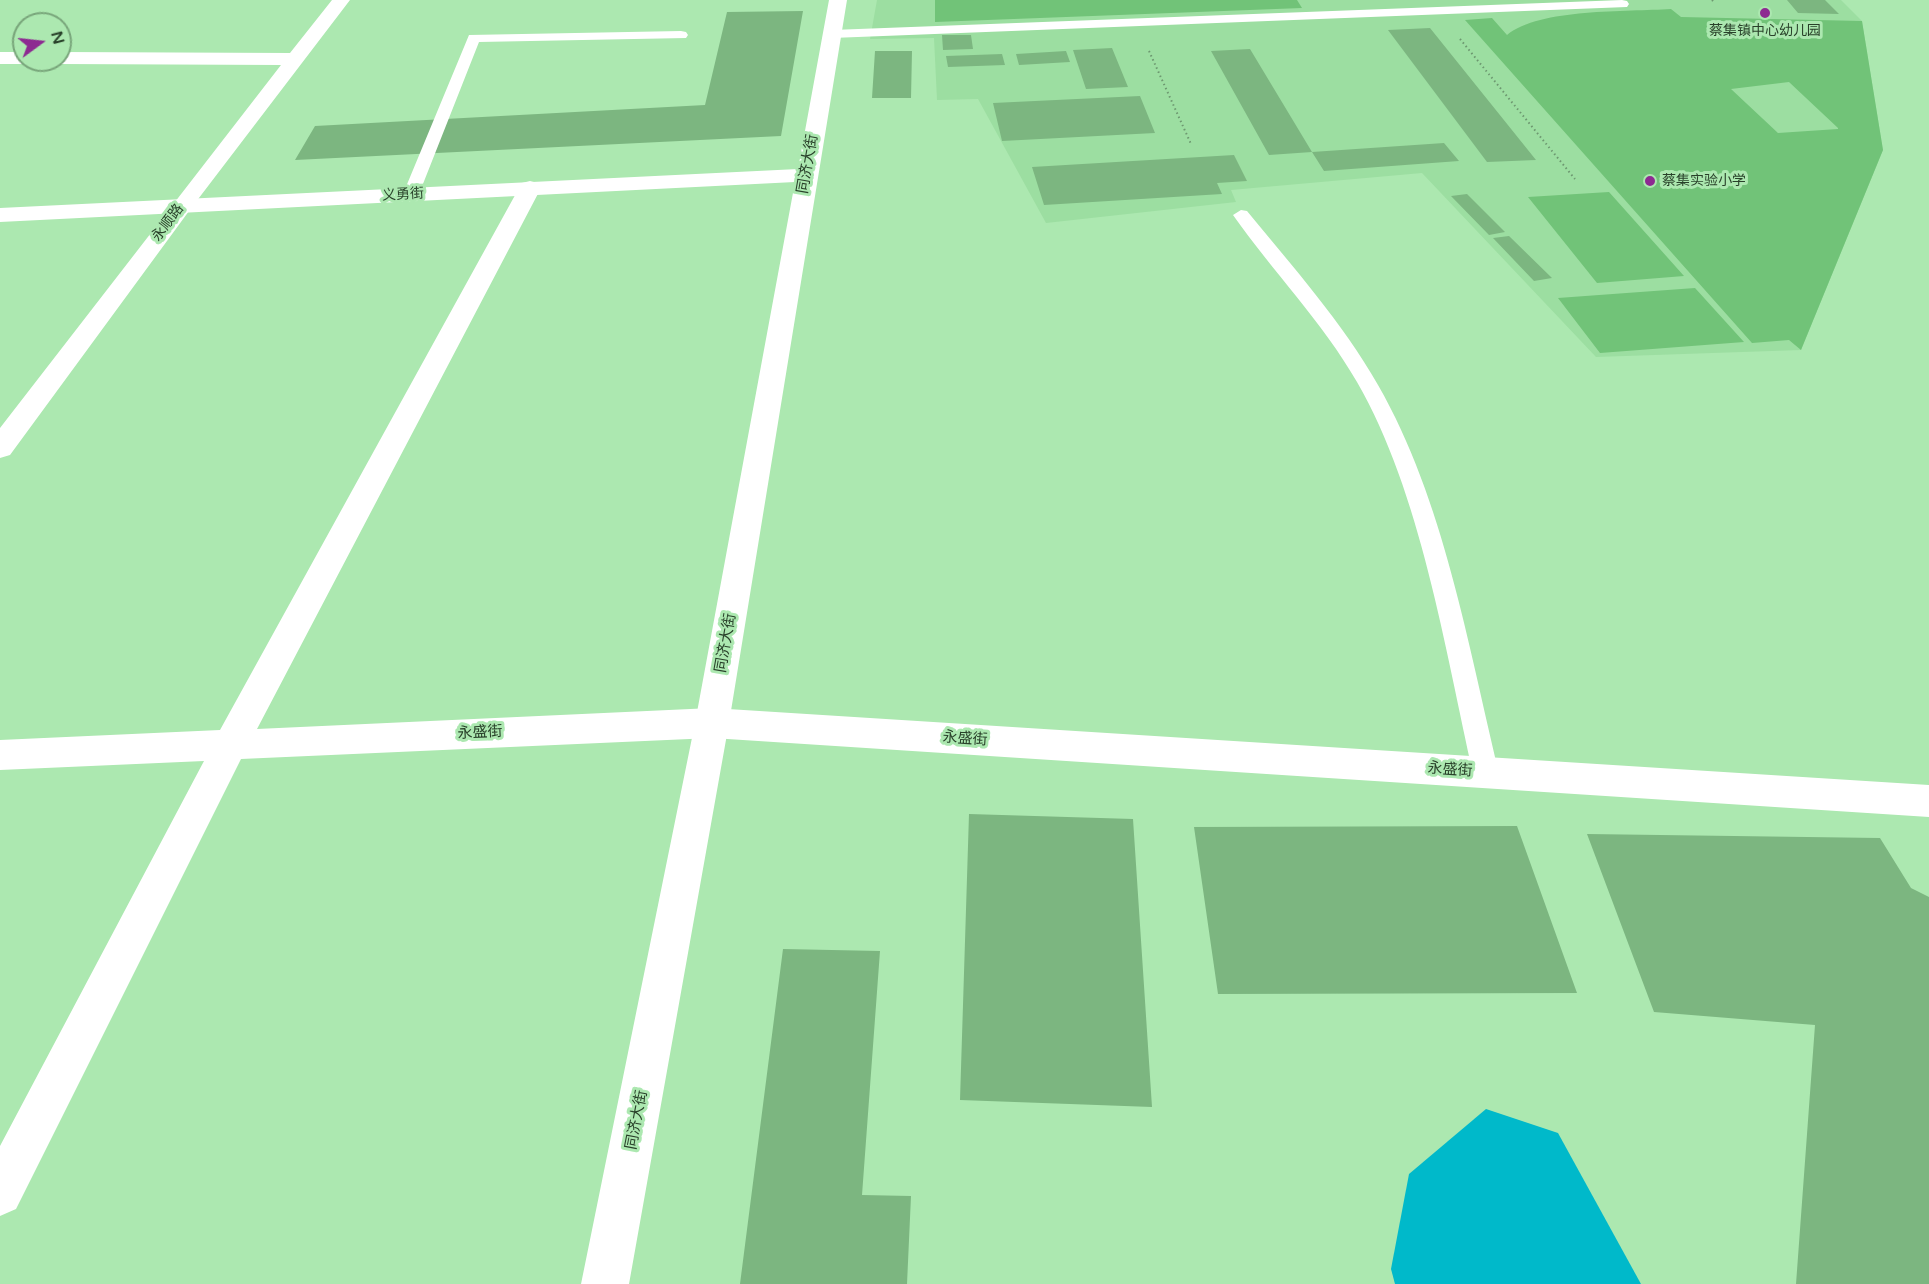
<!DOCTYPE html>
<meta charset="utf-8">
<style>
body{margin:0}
#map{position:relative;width:1929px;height:1284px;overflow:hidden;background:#ace8b0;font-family:"Varela Round",sans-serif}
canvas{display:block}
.north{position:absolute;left:12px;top:12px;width:60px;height:60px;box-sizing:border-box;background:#ace8b0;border:2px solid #78a57a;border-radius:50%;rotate:75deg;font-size:16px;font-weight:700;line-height:24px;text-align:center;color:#29412a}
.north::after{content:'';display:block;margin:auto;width:21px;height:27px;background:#8d2a91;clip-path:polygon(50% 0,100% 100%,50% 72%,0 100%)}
</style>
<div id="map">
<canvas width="1929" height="1284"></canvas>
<div class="north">N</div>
</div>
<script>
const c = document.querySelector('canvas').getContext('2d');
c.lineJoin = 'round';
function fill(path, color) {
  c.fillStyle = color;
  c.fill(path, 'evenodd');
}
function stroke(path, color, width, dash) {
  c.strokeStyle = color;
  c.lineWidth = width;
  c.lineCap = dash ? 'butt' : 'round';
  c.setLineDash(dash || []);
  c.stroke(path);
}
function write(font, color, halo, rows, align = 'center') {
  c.font = font + ' "Varela Round","Noto Sans SC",sans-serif';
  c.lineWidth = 6;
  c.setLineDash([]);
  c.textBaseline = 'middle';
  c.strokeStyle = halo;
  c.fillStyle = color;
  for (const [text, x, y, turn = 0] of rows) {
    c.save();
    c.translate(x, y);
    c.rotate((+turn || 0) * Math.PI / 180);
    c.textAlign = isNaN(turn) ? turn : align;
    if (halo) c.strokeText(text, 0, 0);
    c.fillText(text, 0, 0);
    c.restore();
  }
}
const built = new Path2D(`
 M877,0H1841L1862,21L1883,150L1801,350L1596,357L1422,173L1231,190L1236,202L1046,223L978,99L937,100L934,38L870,39Z`);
const green = new Path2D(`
 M935,0H1297L1302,8L935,22Z
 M1671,9L1681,17L1862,21L1883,150L1801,350L1789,340L1752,343L1465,20L1492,18L1507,35C1540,8 1627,12 1671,9ZM1789,82L1838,128V129L1778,133L1731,89Z
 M1609,192L1684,276L1597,283L1528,197Z
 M1695,288L1744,342L1600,353L1558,298Z`);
const water = new Path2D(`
 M1486,1109L1558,1133L1641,1284H1395L1391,1269L1409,1174Z`);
const building = new Path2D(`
 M1787,0H1825L1839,14L1798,13Z
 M803,11L781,136L295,160L315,126L705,105L727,12Z
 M1430,28L1536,160L1487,162L1388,30Z
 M942,35H971L973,49L943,50Z
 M1112,48L1128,87L1086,89L1073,50Z
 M1250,49L1312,152L1269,155L1211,51Z
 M875,51H912L911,98H872Z
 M1066,51L1070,62L1019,65L1016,54Z
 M1002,54L1005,65L948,67L946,56Z
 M1140,96L1155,133L1002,141L993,103Z
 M1444,143L1459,161L1324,171L1312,152Z
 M1234,155L1247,181L1217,183L1222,194L1044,205L1032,167Z
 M1467,194L1505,232L1489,235L1451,196Z
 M1509,236L1552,278L1534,281L1493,238Z
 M969,814L1133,819L1152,1107L960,1100Z
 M1517,826L1577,993L1218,994L1194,827Z
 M1587,834L1880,838L1911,888L1929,897V1284H1796L1815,1025L1654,1012Z
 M783,949L880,951L862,1195L911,1196L907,1284H740Z`);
const path = new Path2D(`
 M1712,0L1714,2
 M1460,39L1575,179
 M1149,51L1191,144`);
const service = new Path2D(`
 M1622,0L1627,1L1629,4L1627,7L832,38L825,34L832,30Z
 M681,31L686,32L688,35L686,38L479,42L419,194L411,199L403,194L469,35Z
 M1241,210L1247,211C1293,267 1342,322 1378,385C1444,500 1468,645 1499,773L1495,781L1486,784L1477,781L1473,773C1445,649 1421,493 1357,382C1322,321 1273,272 1233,215Z`);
const minor = new Path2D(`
 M332,0H350L189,211L10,455L0,458V428L281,65L60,64L52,60H60V52L290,53Z
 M0,52H24V60H32L24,64H0Z
 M530,181L538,183L541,188L257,729L712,708L1929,785V817L712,738L241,759L16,1209L0,1216V1146L204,761L0,770V740L220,730L519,188L522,183Z`);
const tertiary = new Path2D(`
 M829,0H847L729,723L629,1284H581L695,723L795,182L0,222V208L798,169Z`);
const markers = [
 [1765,13,6,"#8d2a91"],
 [1650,181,6,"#8d2a91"]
];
const farPoinames = [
 ["蔡集镇中心幼儿园",1765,31],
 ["蔡集实验小学",1662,181,"left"]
];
const farStreetnames = [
 ["义勇街",403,195,-3],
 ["永顺路",168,223,-53]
];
const streetNames = [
 ["同济大街",808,164,-80],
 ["同济大街",726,643,-80],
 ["永盛街",480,733,-3],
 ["永盛街",965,739,4],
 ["永盛街",1450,770,4],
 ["同济大街",637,1120,-79]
];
fill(built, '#9cdea1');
fill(green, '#71c378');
fill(water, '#00b9ca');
fill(building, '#7cb680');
stroke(path, '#6d9870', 2, [1.5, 3]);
fill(service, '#fff');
fill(minor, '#fff');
fill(tertiary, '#fff');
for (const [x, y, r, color] of markers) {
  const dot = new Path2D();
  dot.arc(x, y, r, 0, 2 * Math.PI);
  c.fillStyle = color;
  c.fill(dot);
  stroke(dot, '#ace8b0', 2);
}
write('14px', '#29412a', '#ace8b0', farPoinames);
write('14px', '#29412a', '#ace8b0', farStreetnames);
write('15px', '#29412a', '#ace8b0', streetNames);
</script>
